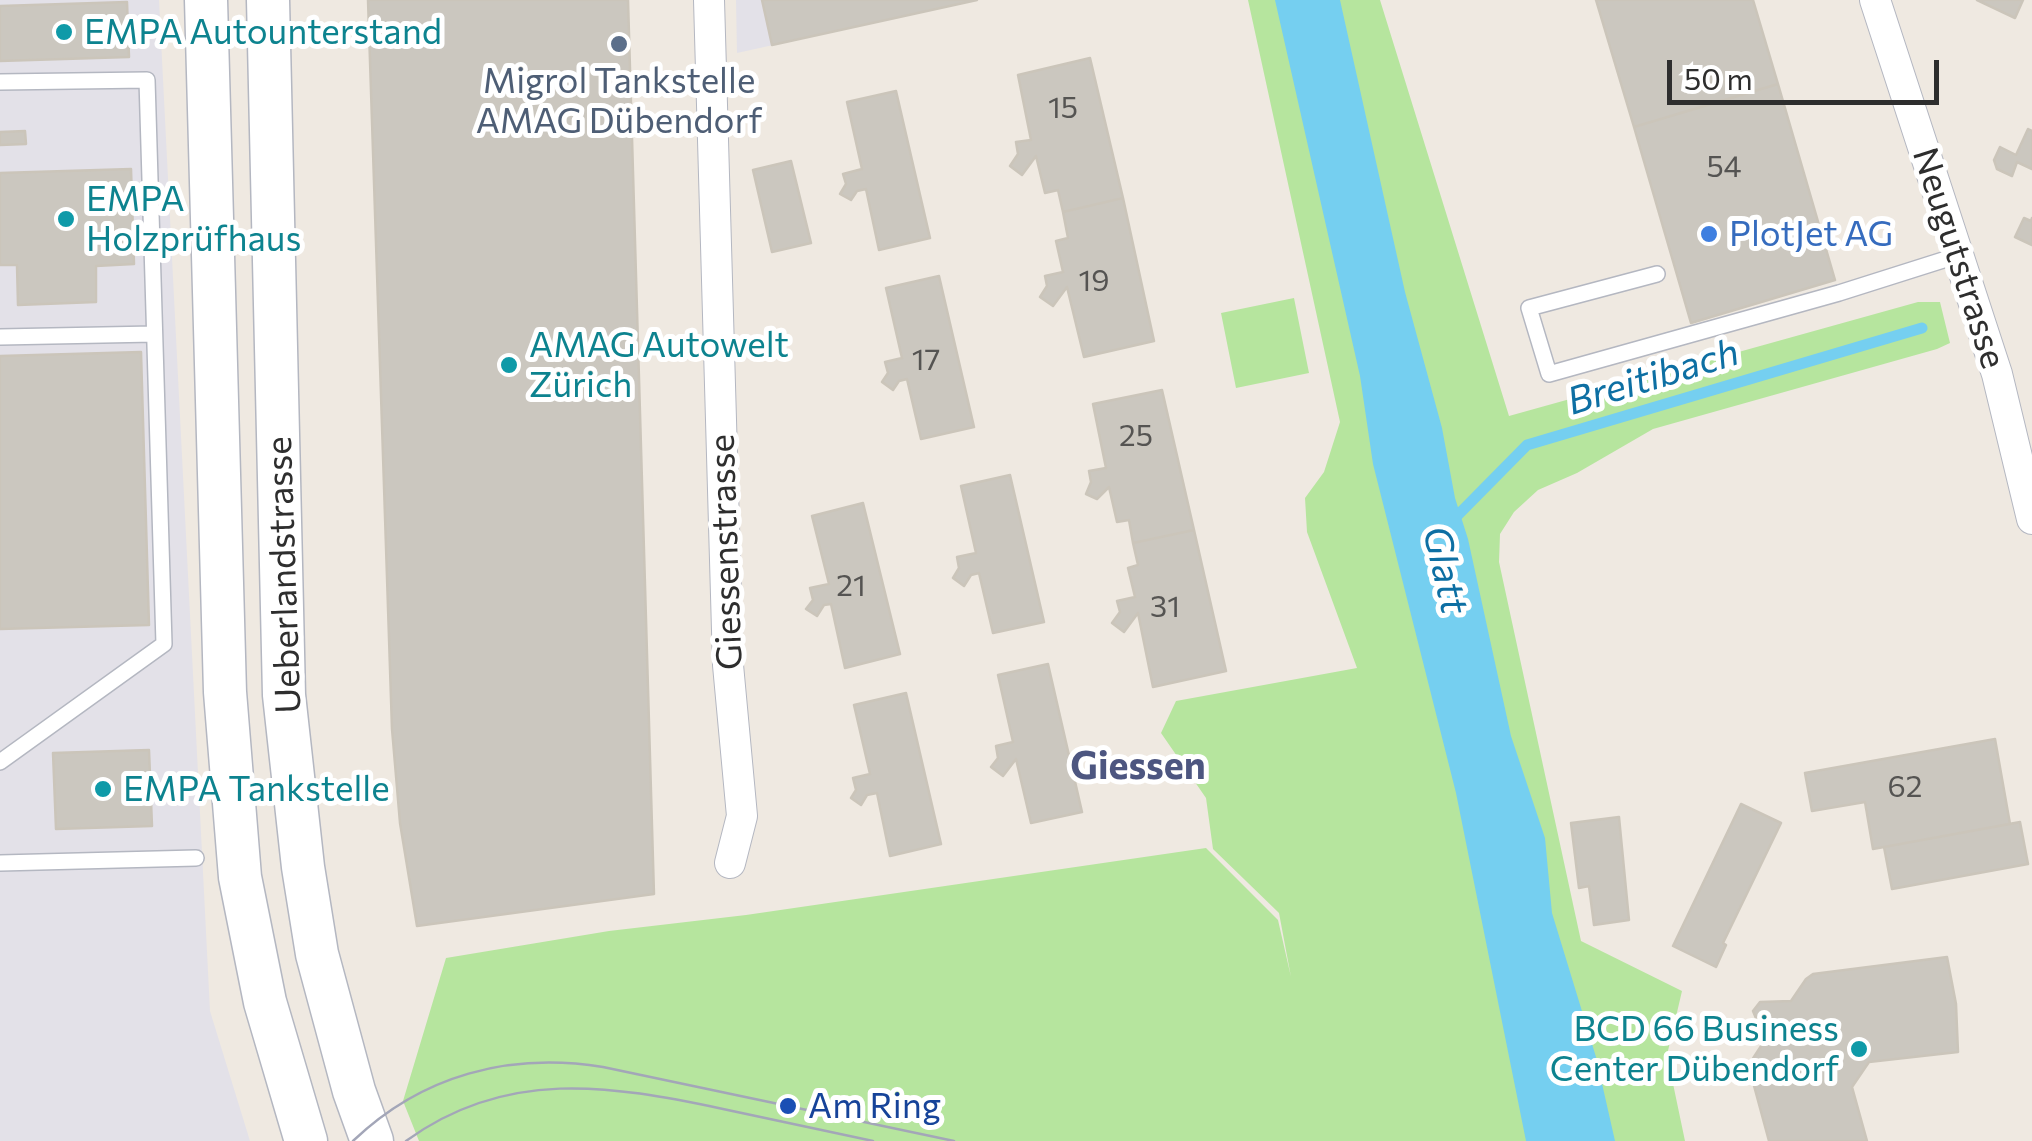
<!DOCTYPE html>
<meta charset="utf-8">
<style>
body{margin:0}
#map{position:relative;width:2032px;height:1141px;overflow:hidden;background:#efe9e1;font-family:Commissioner,sans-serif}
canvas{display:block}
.scale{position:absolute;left:1667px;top:60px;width:272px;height:45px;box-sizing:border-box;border:5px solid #2e2e2e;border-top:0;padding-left:12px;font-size:30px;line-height:35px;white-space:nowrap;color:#2e2e2e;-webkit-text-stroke:8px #fff;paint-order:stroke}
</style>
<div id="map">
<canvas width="2032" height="1141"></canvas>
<div class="scale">50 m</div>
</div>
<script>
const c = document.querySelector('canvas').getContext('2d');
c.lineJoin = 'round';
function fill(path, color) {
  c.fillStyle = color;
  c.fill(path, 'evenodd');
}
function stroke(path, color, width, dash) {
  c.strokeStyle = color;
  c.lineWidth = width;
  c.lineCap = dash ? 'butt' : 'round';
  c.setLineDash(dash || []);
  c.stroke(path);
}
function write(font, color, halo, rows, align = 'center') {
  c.font = font + ' Commissioner,sans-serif';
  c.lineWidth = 10;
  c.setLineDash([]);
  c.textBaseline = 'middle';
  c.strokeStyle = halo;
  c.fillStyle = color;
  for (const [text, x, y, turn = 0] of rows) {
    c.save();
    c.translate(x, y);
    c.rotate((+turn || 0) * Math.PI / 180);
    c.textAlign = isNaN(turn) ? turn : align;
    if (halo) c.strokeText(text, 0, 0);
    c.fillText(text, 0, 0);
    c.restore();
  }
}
const industrial = new Path2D(`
 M0,0H159L210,1011L250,1141H0Z
 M736,0H977L737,53Z`);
const green = new Path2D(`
 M1248,0H1380L1509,416L1918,302H1940L1950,343L1937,349L1653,429L1577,473L1538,490L1514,512L1500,534L1499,562L1581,941L1682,991L1667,1055L1685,1141H419L403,1101L446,958L609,931L746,915L1206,848L1278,920L1291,977L1279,913L1213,849L1206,798L1161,733L1176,701L1357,668L1307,532L1305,498L1324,472L1340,422Z
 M1294,298L1309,373L1236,388L1221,313Z`);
const water = new Path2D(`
 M1275,0H1340L1405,292L1442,428L1455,498L1468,539L1511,736L1545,838L1552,913L1596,1057L1615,1141H1526L1456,793L1373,464L1360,376Z`);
const stream = new Path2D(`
 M1450,523L1527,445L1922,328`);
const building = new Path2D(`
 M368,0H628L654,894L417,926L400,823L392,729Z
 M762,0H977L772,45Z
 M1596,0H1753L1778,84L1634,127Z
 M1977,0H2023L2015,18Z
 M127,2L129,57L0,61V6Z
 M1090,58L1123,198L1063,212L1058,190L1045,193L1036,156L1022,175L1010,166L1018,154L1016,142L1031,140L1018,75Z
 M1778,84L1835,280L1691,323L1634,127Z
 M896,91L930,238L879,250L866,189L857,191L851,200L840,194L846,184L843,174L862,169L847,102Z
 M2028,129L2032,131V169L2017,162L2012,176L1997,169L1994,160L2000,147L2016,155Z
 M25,131L26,144L0,145V132Z
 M791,161L811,243L772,252L753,170Z
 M131,169L134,264L96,266V302L18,305L17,265H0V173Z
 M1123,198L1154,341L1084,357L1067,287L1053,306L1040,297L1047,286L1045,276L1063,272L1056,241L1068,238L1063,212Z
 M2024,218L2031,221L2032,218V245L2015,237Z
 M939,276L974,427L921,439L907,379L899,381L893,390L882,382L888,373L885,362L902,358L886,288Z
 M141,352L149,625L0,629V356Z
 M1162,390L1194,530L1133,543L1129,520L1117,522L1109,487L1097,499L1086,494L1091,482L1089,471L1106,468L1093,404Z
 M1010,475L1044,622L993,633L979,573L971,575L964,586L953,578L959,568L957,557L976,553L961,486Z
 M863,503L900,654L845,668L831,604L824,605L817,616L806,609L813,600L810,588L829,584L812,516Z
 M1194,530L1226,671L1153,687L1138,613L1124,632L1112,623L1120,612L1117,601L1135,597L1128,568L1138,565L1133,543Z
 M1048,664L1082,812L1031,823L1016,759L1003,776L991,767L998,758L996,746L1013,742L998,675Z
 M906,693L941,844L890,856L877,793L867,795L861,805L851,798L856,790L853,778L870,774L854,705Z
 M1995,739L2010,824L1873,849L1865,802L1812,811L1805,773Z
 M149,750L152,826L56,829L53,753Z
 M1741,804L1781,823L1723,943L1726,945L1716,967L1673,946Z
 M1619,817L1629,920L1594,925L1589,886L1579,888L1571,823Z
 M2020,822L2028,864L1892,889L1884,847Z
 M1947,957L1956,1004L1958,1052L1869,1062L1852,1087L1867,1141H1769L1750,1071V1063L1765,1040L1753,1011L1760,1002L1791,1001L1806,979L1813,974Z`);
const service = new Path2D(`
 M0,82L147,80L164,644L0,762
 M1657,274L1529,308L1549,374L1839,293L1959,255
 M0,337L154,334
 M0,863L196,858`);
const minor = new Path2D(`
 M709,0L728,665L742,816L730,863
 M1875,0L1997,374L2032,519`);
const secondary = new Path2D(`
 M206,0L225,692L240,877L265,1002L306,1141
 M268,0L284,695L303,867L317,954L354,1091L372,1141`);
const tram = new Path2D(`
 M353,1141C422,1075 509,1052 603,1067L954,1141
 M406,1141C506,1068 610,1085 723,1109C773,1120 823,1130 873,1141`);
const markers = [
 [64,32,10,"#0f9aa8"],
 [619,44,10,"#5c6f8a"],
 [66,219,10,"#0f9aa8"],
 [1709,234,10,"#3f7fe0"],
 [509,365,10,"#0f9aa8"],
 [103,789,10,"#0f9aa8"],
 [1859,1049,10,"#0f9aa8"],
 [788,1106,10,"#1a4fb4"]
];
const numberNames = [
 ["15",1063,108],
 ["54",1724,167],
 ["19",1094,281],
 ["17",926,360],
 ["25",1136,436],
 ["21",851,586],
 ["31",1165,607],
 ["62",1905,787]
];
const cultureNames = [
 ["EMPA Autounterstand",84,32],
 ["EMPA",86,199],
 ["Holzprüfhaus",86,239],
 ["AMAG Autowelt",529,345],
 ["Zürich",529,385],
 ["EMPA Tankstelle",123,789],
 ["BCD 66 Business",1839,1029,"right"],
 ["Center Dübendorf",1839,1069,"right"]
];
const serviceNames = [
 ["Migrol Tankstelle",619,81],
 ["AMAG Dübendorf",619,121]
];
const shopNames = [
 ["PlotJet AG",1729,234]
];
const streetNames = [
 ["Neugutstrasse",1959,258,72],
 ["Giessenstrasse",726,552,-92],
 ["Ueberlandstrasse",284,575,-92]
];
const transitNames = [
 ["Am Ring",808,1106]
];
const waterNames = [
 ["Breitibach",1653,377,-17],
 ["Glatt",1445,570,77]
];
const neighbourhoodNames = [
 ["Giessen",1138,766]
];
fill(industrial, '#e3e1e8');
fill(green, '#b6e59e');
fill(water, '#75cff0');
stroke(stream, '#75cff0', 11);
fill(building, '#cbc7bf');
stroke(building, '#cbc5ba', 2.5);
stroke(service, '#b4b7c1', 18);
stroke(minor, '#b4b7c1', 32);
stroke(secondary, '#b4b7c1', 45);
stroke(service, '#fff', 15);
stroke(minor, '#fff', 30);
stroke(secondary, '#fff', 42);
stroke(tram, '#a3a6b8', 2.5);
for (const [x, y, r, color] of markers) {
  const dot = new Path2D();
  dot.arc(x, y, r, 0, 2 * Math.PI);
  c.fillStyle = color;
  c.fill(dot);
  stroke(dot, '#fff', 4);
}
write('30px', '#555452', null, numberNames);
write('35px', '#0d838f', '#fff', cultureNames, 'left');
write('35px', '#4e5e75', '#fff', serviceNames);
write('35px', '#366cbe', '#fff', shopNames, 'left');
write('35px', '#2e2e2e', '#fff', streetNames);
write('35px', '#164399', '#fff', transitNames, 'left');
write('italic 38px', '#0d6fa3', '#fff', waterNames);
write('bold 38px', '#4d5680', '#fff', neighbourhoodNames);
</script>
